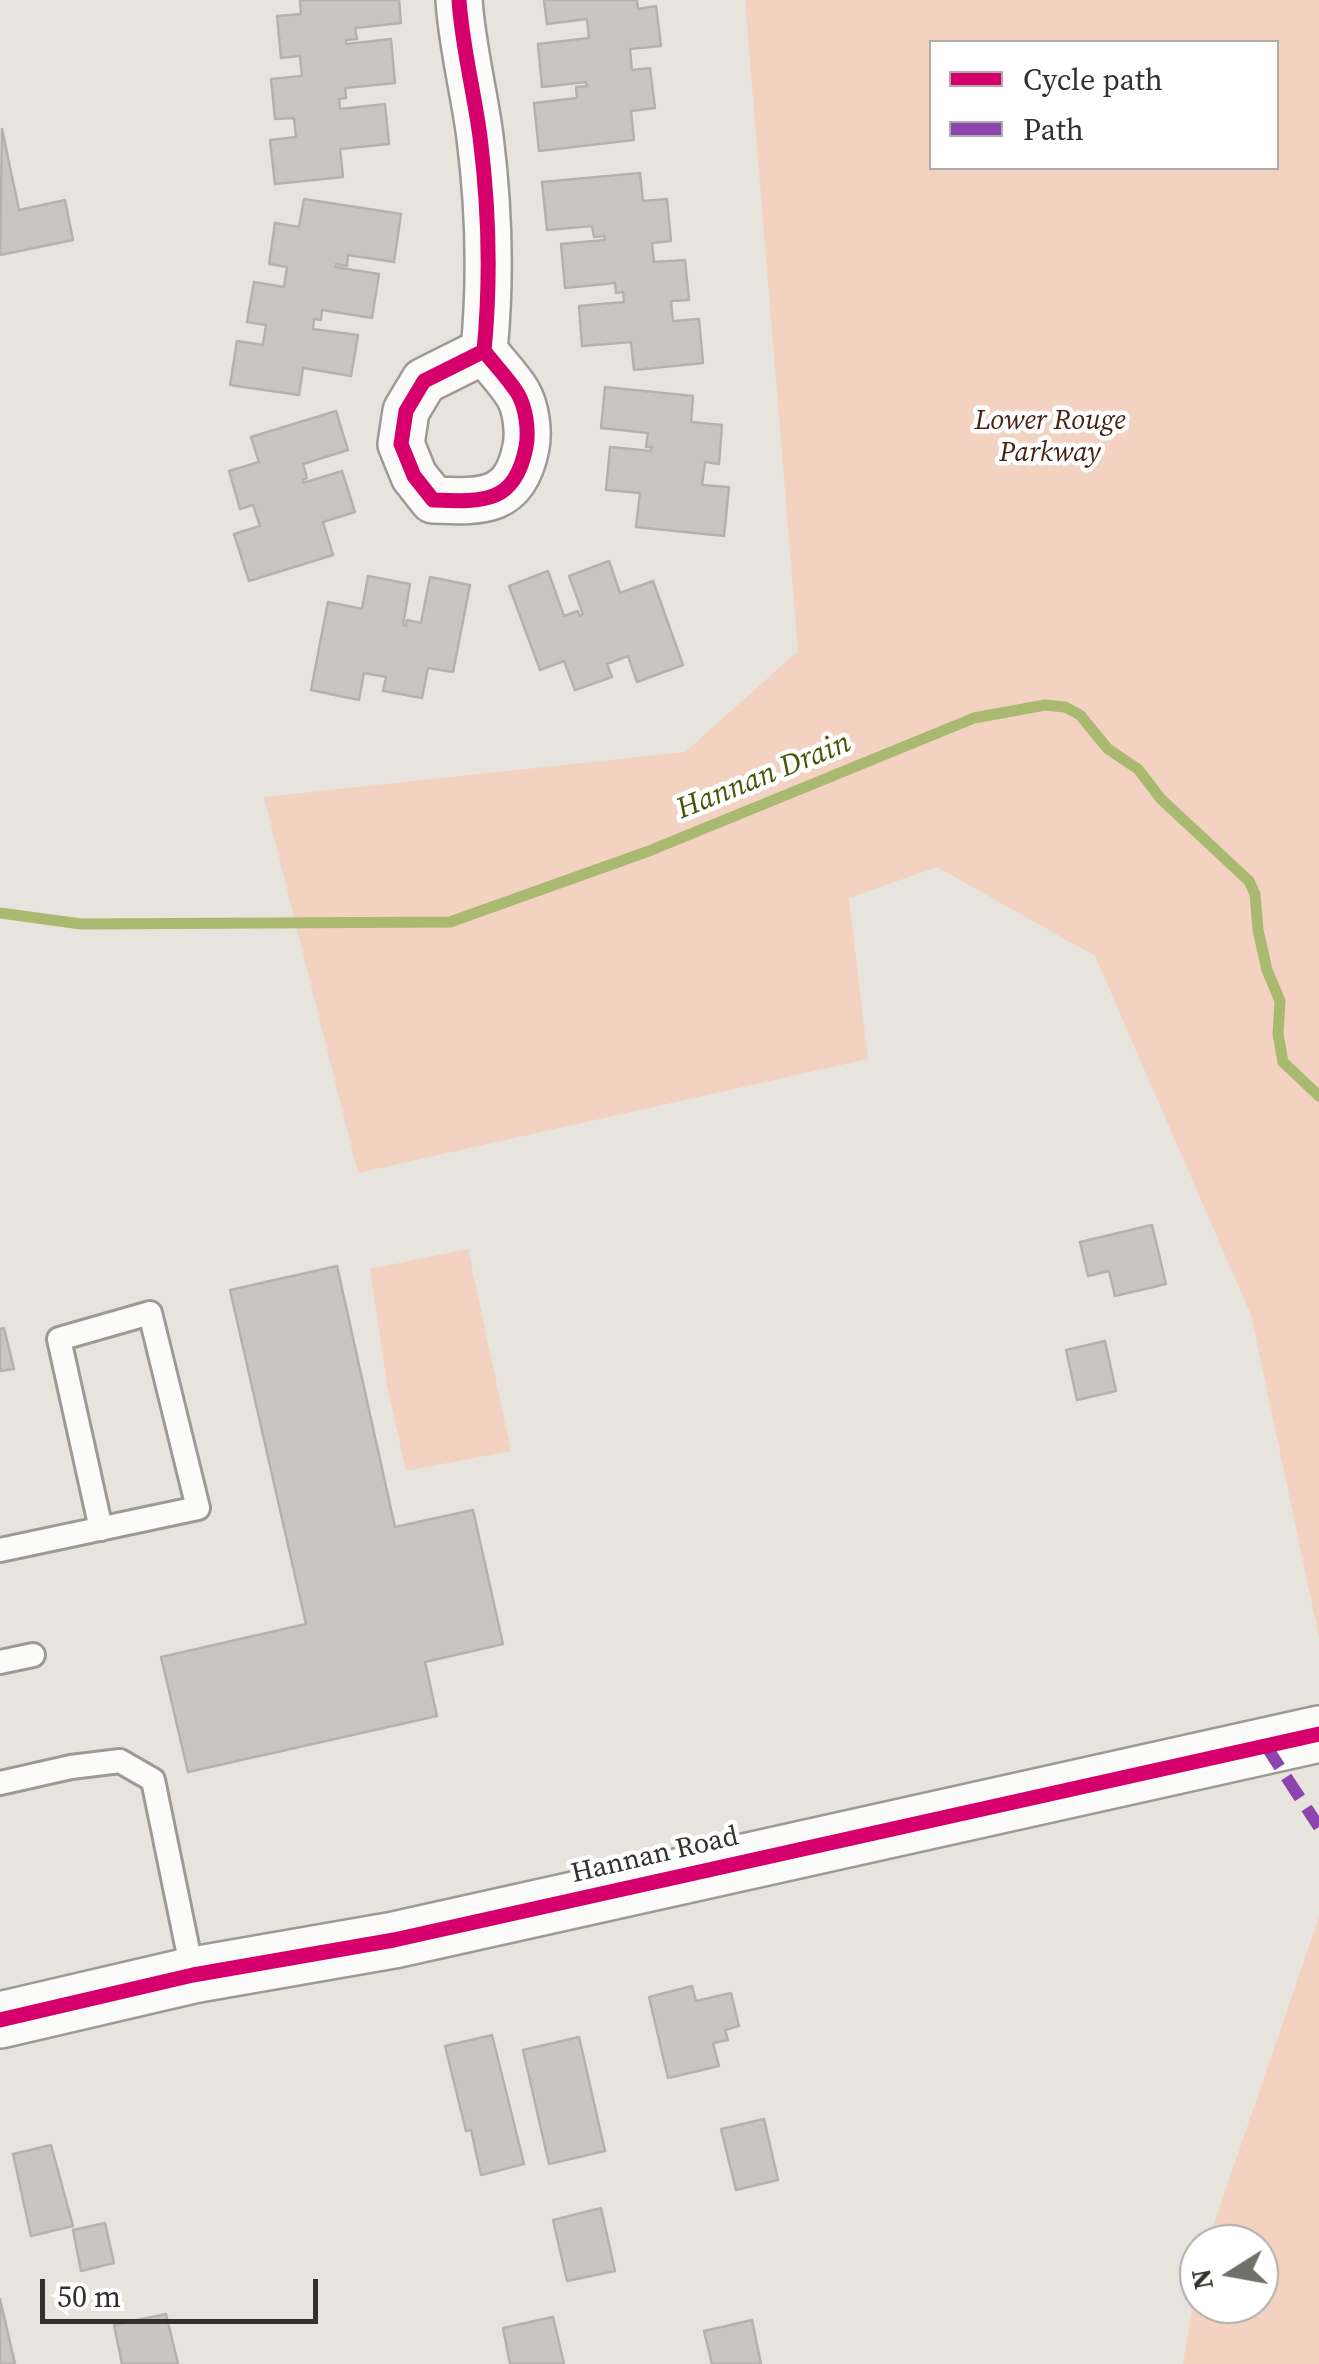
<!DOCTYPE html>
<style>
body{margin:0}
#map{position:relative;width:1319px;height:2364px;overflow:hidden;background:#e7e4de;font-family:"Source Serif 4",serif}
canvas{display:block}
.legend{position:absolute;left:929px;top:40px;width:350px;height:130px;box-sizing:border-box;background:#fff;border:2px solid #adadab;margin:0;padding:12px 18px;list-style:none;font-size:30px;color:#33312d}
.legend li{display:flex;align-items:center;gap:20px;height:50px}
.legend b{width:50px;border:2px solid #adadab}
.north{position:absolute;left:1179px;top:2224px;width:100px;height:100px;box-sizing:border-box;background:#fff;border:2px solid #adadab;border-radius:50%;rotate:259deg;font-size:28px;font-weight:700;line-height:40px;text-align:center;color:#33312d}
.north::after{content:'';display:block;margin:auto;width:35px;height:45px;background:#72706b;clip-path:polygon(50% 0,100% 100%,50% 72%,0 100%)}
.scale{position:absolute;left:40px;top:2279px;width:278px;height:45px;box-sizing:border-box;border:5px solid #33312d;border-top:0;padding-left:12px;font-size:30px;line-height:35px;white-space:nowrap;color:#33312d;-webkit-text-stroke:8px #fff;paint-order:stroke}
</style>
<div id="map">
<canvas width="1319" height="2364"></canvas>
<ul class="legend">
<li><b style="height:12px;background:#d6006c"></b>Cycle path</li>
<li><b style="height:12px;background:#8e44ad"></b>Path</li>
</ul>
<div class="north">N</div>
<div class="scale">50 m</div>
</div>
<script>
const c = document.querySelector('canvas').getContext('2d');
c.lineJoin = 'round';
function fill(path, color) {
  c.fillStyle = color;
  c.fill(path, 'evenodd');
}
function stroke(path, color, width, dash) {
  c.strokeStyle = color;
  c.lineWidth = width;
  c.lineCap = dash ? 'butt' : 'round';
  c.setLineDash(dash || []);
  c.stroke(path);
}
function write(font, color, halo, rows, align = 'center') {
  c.font = font + ' "Source Serif 4",serif';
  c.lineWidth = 9;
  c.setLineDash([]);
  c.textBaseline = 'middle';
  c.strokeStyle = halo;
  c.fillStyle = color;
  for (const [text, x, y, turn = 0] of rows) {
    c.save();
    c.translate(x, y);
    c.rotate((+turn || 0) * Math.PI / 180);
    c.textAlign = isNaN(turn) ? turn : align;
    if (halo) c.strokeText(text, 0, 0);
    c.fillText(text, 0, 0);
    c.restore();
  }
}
const green = new Path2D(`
 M745,0H1319V1637L1251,1315L1095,956L937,867L849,898L868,1059L358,1173L264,797L685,752L798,651ZM932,42H1276V168H932Z
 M468,1249L511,1451L406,1471L387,1385L370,1269Z
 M1319,1917V2364H1183L1199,2268V2304H1259V2244H1207Z`);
const stream = new Path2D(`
 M0,913L81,924L450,922L649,851L974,718L1045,705L1065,707L1080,715L1108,749L1138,769L1161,799L1249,881L1255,894L1258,930L1267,970L1280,1001L1278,1034L1283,1062L1319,1096`);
const building = new Path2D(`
 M300,0H399L401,23L355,28L357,39L346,40V44L391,39L395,83L345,88L346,98L339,99L340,109L385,104L389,144L340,149L343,177L275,184L270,140L296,137L294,118L275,119L271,79L302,76L300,56L281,58L277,16L301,14Z
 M544,0H637L638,9L656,6L661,46L630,49L632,70L650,68L655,108L631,111L634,140L539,151L534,103L577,98L576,87L587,86L586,82L542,87L538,44L589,38L587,19L547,24Z
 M2,129L19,210L65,200L73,240L0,255Z
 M640,173L643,201L667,199L671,241L652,243L654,262L685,260L689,300L671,301L673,321L699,319L703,363L634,370L631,342L582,346L579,306L624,302L623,292L616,293L615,283L565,288L561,244L605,240L604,236L594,237L592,226L547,230L542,182Z
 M304,199L401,214L394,262L348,255L347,266L336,264L335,267L379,274L372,318L322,310L321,320L314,319L313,329L358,335L351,376L303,368L299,395L230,385L237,341L263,345L266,325L247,322L254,282L284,287L287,267L269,264L275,223L299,227Z
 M605,387L693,396L691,422L722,425L719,464L705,462L702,485L729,487L724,536L636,527L640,493L606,490L610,447L651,451L652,447H646L648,433L601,428Z
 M336,411L348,450L303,464L307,478L303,480V483L342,471L355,512L323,522L333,555L249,581L234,534L260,526L253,505L240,509L229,471L259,462L251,437Z
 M609,561L620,593L653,581L683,665L637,682L628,656L607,664L612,677L575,690L564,661L540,670L509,586L548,571L564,616L578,611L580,616L583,614L569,576Z
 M368,576L410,584L403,625L406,626L407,620L421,623L430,577L470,585L453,672L428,668L422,698L383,691L386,677L364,673L359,700L311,690L328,602L362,609Z
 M1152,1225L1166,1284L1115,1296L1109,1271L1088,1276L1080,1242Z
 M337,1266L395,1527L473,1510L503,1644L425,1662L437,1716L188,1772L161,1657L306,1624L230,1290Z
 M4,1328L14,1369L0,1371V1329Z
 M1105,1341L1116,1391L1077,1400L1066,1350Z
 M692,1986L696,2001L731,1993L739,2026L725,2030L728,2040L713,2043L719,2066L668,2078L649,1997Z
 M492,2035L524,2164L481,2175L471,2130L466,2131L445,2046Z
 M579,2037L605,2151L549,2164L523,2050Z
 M764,2119L778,2180L736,2190L721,2129Z
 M51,2145L73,2226L31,2236L13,2154Z
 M601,2208L615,2271L567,2281L553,2220Z
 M105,2223L114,2263L81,2271L73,2230Z
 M0,2299L15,2364H0Z
 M166,2314L178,2364H122L114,2325Z
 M553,2317L564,2364H510L503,2328Z
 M752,2320L761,2364H712L704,2331Z`);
const lane = new Path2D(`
 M0,1550L198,1508L150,1313L59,1339L101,1529
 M0,1662L33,1655
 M0,1783L71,1767L120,1761L153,1780L193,1975`);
const street = new Path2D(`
 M459,0C462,46 474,91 480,137C489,208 491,279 484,351C495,365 509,379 518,394C526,408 529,431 526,447C515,504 483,502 433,500L414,476L401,444L406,411L424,381L484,351`);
const secondary = new Path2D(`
 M0,2020L193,1975L394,1940L1319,1734`);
const quiet = new Path2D(`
 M1266,1746L1319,1827`);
const cycleway = new Path2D(`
 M459,0C462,46 474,91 480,137C489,208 491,279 484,351C495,365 509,379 518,394C526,408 529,431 526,447C515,504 483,502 433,500L414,476L401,444L406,411L424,381L484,351
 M0,2020L193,1975L394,1940L1319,1734`);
const parkNames = [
 ["Lower Rouge",1050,422],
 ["Parkway",1050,454]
];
const streetNames = [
 ["Hannan Road",655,1856,-13]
];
const waterNames = [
 ["Hannan Drain",764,777,-22]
];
fill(green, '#f3d2c2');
stroke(stream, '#a9b970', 11);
fill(building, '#c9c6c2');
stroke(building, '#b5b2ae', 2.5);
stroke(lane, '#9d9a96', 28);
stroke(street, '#9d9a96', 50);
stroke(secondary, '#9d9a96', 60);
stroke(lane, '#fbfbfa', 22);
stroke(street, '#fbfbfa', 45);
stroke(secondary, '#fbfbfa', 55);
stroke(quiet, '#8e44ad', 12, [25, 12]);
stroke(cycleway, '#d6006c', 15);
write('italic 28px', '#451f0f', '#fff', parkNames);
write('28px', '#33312d', '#fff', streetNames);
write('italic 30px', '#47550a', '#fff', waterNames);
</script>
